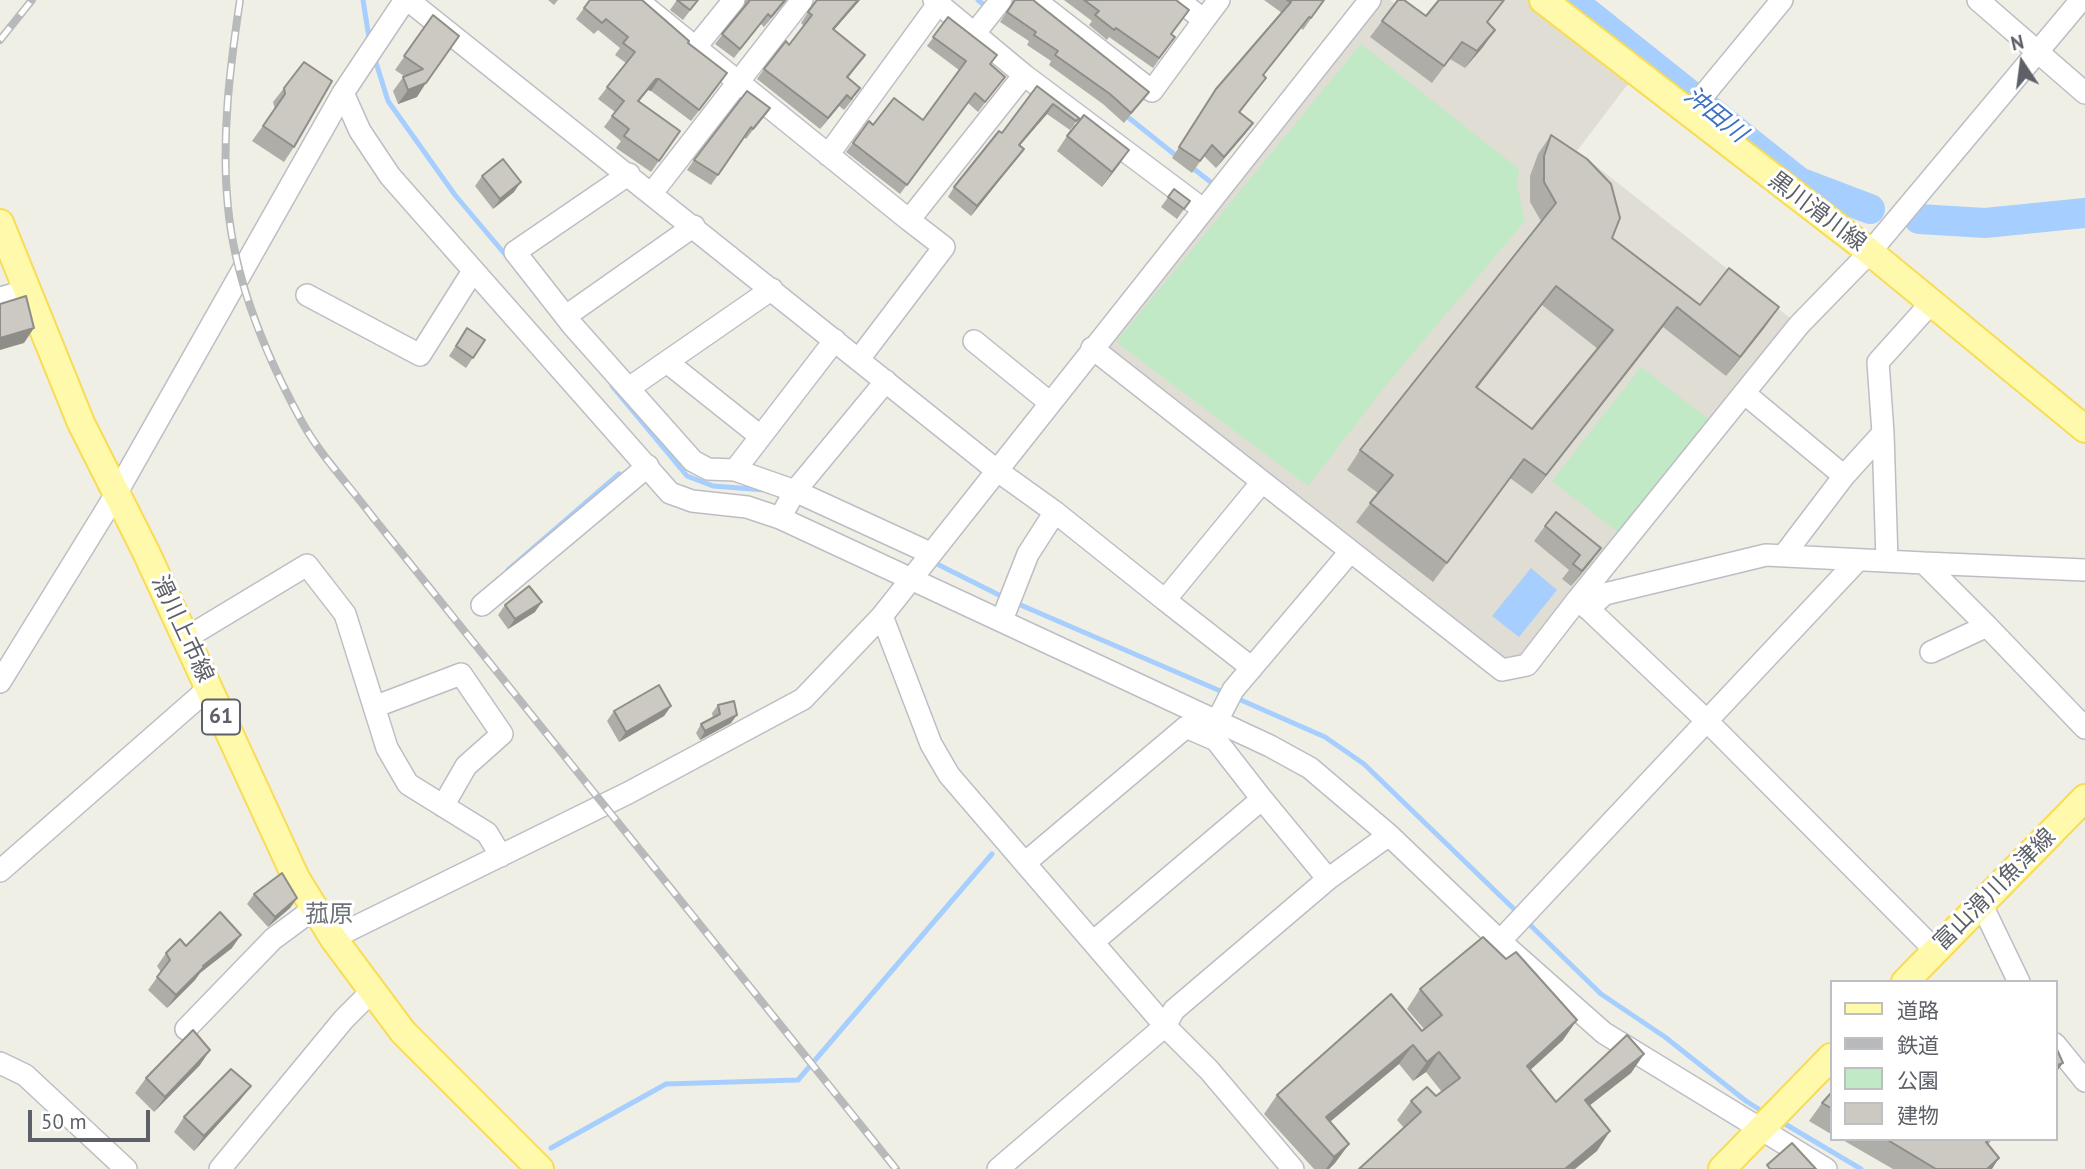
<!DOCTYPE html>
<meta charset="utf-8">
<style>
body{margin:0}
#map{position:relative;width:2085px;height:1169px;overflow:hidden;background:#f0efe5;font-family:"PT Sans","Noto Sans JP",sans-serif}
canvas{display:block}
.legend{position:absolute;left:1830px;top:980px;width:228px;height:161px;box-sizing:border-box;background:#fff;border:2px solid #bebfc2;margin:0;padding:9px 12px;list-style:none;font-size:21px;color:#5d6067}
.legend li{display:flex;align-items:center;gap:14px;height:35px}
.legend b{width:35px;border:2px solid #bebfc2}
.north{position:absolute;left:1987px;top:28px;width:70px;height:70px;-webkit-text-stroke:5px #fff;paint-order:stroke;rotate:347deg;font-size:19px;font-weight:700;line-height:28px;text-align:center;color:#5d6067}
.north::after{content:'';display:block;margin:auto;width:24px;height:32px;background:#5d6067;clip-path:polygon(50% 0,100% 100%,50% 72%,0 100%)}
.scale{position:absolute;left:28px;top:1110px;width:122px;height:32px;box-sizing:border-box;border:4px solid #5d6067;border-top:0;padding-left:9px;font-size:21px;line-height:24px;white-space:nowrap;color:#5d6067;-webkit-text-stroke:5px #fff;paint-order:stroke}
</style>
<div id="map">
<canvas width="2085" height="1169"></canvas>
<ul class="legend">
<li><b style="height:9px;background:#fffaab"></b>道路</li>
<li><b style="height:9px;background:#b8b9ba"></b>鉄道</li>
<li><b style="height:19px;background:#c1e9c5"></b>公園</li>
<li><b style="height:19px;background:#cbc9c2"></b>建物</li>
</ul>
<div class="north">N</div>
<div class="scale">50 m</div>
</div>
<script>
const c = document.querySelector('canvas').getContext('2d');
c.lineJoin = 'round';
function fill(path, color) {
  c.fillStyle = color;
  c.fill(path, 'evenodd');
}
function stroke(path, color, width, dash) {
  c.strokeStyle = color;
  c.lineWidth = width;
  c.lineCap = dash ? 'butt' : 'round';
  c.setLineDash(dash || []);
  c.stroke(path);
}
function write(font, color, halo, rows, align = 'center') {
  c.font = font + ' "PT Sans","Noto Sans JP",sans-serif';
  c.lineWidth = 6;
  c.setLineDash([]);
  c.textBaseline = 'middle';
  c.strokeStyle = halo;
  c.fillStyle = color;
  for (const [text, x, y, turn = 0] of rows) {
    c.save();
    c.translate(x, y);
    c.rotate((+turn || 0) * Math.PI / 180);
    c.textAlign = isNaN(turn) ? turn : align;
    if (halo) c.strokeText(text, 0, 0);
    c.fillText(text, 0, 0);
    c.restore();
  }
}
const education = new Path2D(`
 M1370,0H1390L1459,53L1502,0H1543L1637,72L1577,151L1799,325L1527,665L1502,670L1092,348Z`);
const green = new Path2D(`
 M1361,44L1519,169L1517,184L1525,221L1391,379L1308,486L1116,342Z
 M1641,367L1708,419L1619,533L1552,481Z`);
const water = new Path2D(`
 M1531,568L1557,590L1519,637L1492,616Z`);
const stream = new Path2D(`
 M363,0L370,44
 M978,0L989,9
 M374,56L388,101L455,195L509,259
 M1124,114L1179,158
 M1190,166L1212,183
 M612,386L687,476L713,486L765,490
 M931,561L1007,599
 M508,570L619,474
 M1016,603L1225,693
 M1234,697L1325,737L1364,764L1518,913
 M1525,920L1601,994L1665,1037L1746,1101L1765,1113
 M1780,1121L1861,1169
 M551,1148L666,1084L798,1080L992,854`);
const river = new Path2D(`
 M1571,0L1799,182L1870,209
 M1919,219L1985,223L2085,213`);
const minor = new Path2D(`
 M408,0L995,469L1055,512
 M637,0L909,220L1024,75
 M934,0L1024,75L1204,210
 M1035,0L1152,91L1204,20
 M1178,0L1204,20L1219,0
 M1978,0L2085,93
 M974,34L1001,0
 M695,48L734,0
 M343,93L360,131L390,176L670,493L692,501L747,507L780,518L1270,746L1310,768L1389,835L1500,941L1604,1033L1826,1169
 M1692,117L1702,97L1782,0
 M828,155L938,4
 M629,174L515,252L573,326L693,461L708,469L735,470L835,340
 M652,193L802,0
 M307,295L420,355L473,271
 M0,298L26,291
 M566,316L694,226
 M974,341L1049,402
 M1092,348L1502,670L1527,665L1578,599L1707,721L1935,950
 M859,359L944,247L909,220
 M667,362L760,436
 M629,388L772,289
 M1744,393L1844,476L1883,433L1878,362L1931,303
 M1883,433L1887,561
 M735,470L795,491L930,553
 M780,518L795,491L886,381
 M1784,555L1844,476
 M1924,563L2085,570
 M1578,599L1799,325L1870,252L2081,0
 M482,605L648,466
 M1588,609L1605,594L1766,555L1924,563L1987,626L1931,652
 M882,616L931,744L949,775L1165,1026L1209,1070L1293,1169
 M1002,620L1028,554L1055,512L1165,600
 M1987,626L2085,728
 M186,638L307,565L345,614L387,748L408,784L487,833L501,856
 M1252,668L1165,600L1262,482
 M0,682L116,494L343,93L405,0
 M374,707L461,674L502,734L466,766L443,806
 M1216,723L1233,690L1350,552
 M1262,799L1328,879
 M1026,862L1186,727L1216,740L1262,799L1093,942
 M0,871L209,688
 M1981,903L2019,982
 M333,938L628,793L803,699L882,616L1370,0
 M1500,941L1858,560
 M186,1029L273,939L315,908
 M2055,1044L2085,1081
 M0,1063L25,1075L126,1169
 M220,1169L344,1019L372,991
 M998,1169L1165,1026L1174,1010L1328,879L1389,835`);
const major = new Path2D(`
 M1543,0L1870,252L2085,429
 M0,223L81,423L146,552L296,878L333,938L403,1032L540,1169
 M1905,982L2085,798
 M1722,1169L1831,1057`);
const rail = new Path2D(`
 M240,0C230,67 221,138 228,207C235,282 266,356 302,422C320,455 349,485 372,516L896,1169
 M0,40L32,0`);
const wall = new Path2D(`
 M548,0H558L554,5Z
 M677,0H698L683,20L670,10Z
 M745,0H787L764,27L761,24L734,58L715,44L744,7Z
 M816,0H860L834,29L865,55L848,78L853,99L844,110L839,106L820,129L757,79L764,69L789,45L804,26L801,23Z
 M1014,0H1033L1149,92L1124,123L1103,104L1049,65L1051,61L1027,45L1029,41L1000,22Z
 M1064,0H1176L1171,34L1175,37L1153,68L1109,37L1107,40L1089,25L1092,21Z
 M1264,0H1324L1303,30L1301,28L1263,76L1266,78L1240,113L1253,123L1245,134L1216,168L1204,156L1192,173L1172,158L1216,89L1282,13Z
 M584,8L688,43L719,85L691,121L651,91L648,90L639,101L680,131L651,172L616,148L621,141L604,127L615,112L598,99L626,63L615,55L620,48L598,30L594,34L576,19Z
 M433,15L417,97L398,104L393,91L404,76L395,70Z
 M1426,16L1488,23L1495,30L1483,47L1465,68L1450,59L1432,83L1370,37L1382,21Z
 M948,17L990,65L1005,77L978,112L968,103L900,194L846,152L869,121L873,125L923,120L959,70L927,46Z
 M1037,86L1079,118L1070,130L1047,114L1020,145L1024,149L1017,158L971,216L948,197L954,187L1002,133Z
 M284,88L294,147L284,162L252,141L275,109L273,102Z
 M770,108L746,139L744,137L711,185L687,170L694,160Z
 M1551,135L1612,238L1700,305L1765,327L1726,376L1663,327L1532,494L1510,478L1433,582L1356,522L1378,493L1347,470L1360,450L1541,221L1530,202V176L1538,154ZM1542,305L1598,349L1532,429L1477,388Z
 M1067,136L1129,150L1102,187L1057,151Z
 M482,176L514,192L493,209L475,186Z
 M1174,189L1190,201L1177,219L1161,207Z
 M467,328L485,340L466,368L449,356Z
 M1545,526L1590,563L1571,586L1562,579L1569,570L1534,541Z
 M505,605L535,612L508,629L498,615Z
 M718,705L731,723L700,740L696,733L701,724L713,718L712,713Z
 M671,706L664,716L619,742L607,721L614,711Z
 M254,894L297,898L290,908L268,927L247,904Z
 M186,946L232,948L200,973L195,980L167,1008L148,990L161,972L157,966L166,953Z
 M1420,989L1563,1040L1530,1070L1556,1102L1644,1054L1631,1073L1589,1106L1597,1151L1404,1128L1397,1120L1411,1101L1436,1096L1442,1092L1426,1072L1413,1081L1399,1064L1330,1122L1349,1144L1335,1163L1329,1169H1314L1264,1114L1277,1095L1424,1029L1407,1009Z
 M200,1065L154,1112L135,1093L146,1078Z
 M251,1086L240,1100L194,1151L174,1132L184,1117Z
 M1831,1093V1134L1809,1121L1822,1103Z
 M1841,1139H1992L1988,1145L1992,1169H1893Z`);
const shadedWall = new Path2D(`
 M858,0H860L826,39L833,29Z
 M1495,30L1483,47L1465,68L1477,51Z
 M656,79H659L651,91L648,90L630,112Z
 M426,83L417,97L398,104L408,90Z
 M847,95L839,106L820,129L828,118Z
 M1053,104L1047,114L1012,154L1019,145Z
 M1253,123L1245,134L1216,168L1224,157Z
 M1024,149L1017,158L971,216L977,206Z
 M1129,150L1119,165L1102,187L1112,172Z
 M521,182L514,192L493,209L500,199Z
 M1556,286L1542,305L1462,407L1476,387Z
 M1677,307L1663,327L1532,494L1546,475Z
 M1779,307L1765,327L1726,376L1740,357Z
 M34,328L24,343L0,350V338Z
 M1601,548L1590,563L1571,586L1582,571Z
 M542,602L535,612L508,629L515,619Z
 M671,706L664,716L619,742L626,732Z
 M737,715L731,723L700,740L705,731Z
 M297,898L290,908L268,927L275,917Z
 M241,935L232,948L200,973L195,980L167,1008L176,995L203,966Z
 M1577,1020L1563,1040L1514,1085L1527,1066Z
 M1413,1045L1399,1064L1314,1135L1326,1117Z
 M210,1050L200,1065L154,1112L165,1097Z
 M1439,1052L1426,1072L1413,1081L1427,1062Z
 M1644,1054L1631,1073L1571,1120L1585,1100Z
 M2063,1063L2055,1074V1066Z
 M251,1086L240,1100L194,1151L204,1136Z
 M1610,1131L1597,1151L1575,1169H1565Z
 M1349,1144L1335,1163L1329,1169H1326L1334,1157Z
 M1999,1158L1992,1169H1987Z`);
const building = new Path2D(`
 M590,0H642L689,41L688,43L727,73L699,110L659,79H656L638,101L680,131L659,161L624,136L629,129L612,116L624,101L607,87L635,52L623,43L628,37L606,19L602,23L584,8Z
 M677,0H698L690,10Z
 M750,0H785L771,17L768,14L740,49L722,34Z
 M817,0H858L833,29L865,55L847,77L860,88L851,99L847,95L828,118L764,69L786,41L789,45L812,15L808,12Z
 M1015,0H1033L1149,92L1131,113L1110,94L1055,55L1058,51L1034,35L1036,32L1007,12Z
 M1084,0H1176L1189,10L1171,34L1175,37L1159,58L1116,28L1114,30L1095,15L1099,11Z
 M1287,0H1324L1311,18L1309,17L1263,75L1266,78L1239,112L1253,123L1224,157L1212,145L1200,161L1179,147L1216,89L1291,2Z
 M1398,0H1404L1426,16L1439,0H1504L1487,22L1495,30L1477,51L1462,42L1444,66L1382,21Z
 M433,15L459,36L426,83L408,90L403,77L423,69L404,56Z
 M948,17L997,55L990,64L1005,77L985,102L975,93L907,185L853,143L869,121L873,125L894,98L923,120L966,61L933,37Z
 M304,62L332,81L294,147L263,126L285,94L284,88Z
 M1037,86L1079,118L1076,121L1053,104L1019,145L1024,149L977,206L954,187L999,131L1002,133Z
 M747,91L770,108L753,129L751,127L718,175L694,160Z
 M1084,115L1129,150L1112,172L1067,136Z
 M1551,135L1587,159L1611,184L1620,218L1612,238L1700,305L1729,268L1779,307L1740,357L1677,307L1546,475L1524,459L1447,563L1370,503L1393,475L1360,450L1556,203L1544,182V156ZM1556,286L1613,330L1532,429L1476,387Z
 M503,159L521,182L500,199L482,176Z
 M1174,189L1190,201L1184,209L1168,197Z
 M26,296L34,328L0,338V304Z
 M467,328L485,340L473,358L456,346Z
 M1556,512L1601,548L1582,571L1573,564L1580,555L1545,526Z
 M529,586L542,602L515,619L505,605Z
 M659,685L671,706L626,732L614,711Z
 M734,701L737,715L705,731L701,724L720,714L718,705Z
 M282,873L297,898L275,917L254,894Z
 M220,912L241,935L203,966L204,967L176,995L157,977L170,960L166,953L180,939L186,946Z
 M1483,937L1506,959L1516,952L1577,1020L1527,1066L1556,1102L1627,1035L1644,1054L1585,1100L1610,1131L1565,1169H1359L1421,1112L1411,1101L1427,1087L1436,1096L1460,1078L1439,1052L1427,1062L1413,1045L1326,1117L1349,1144L1334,1157L1277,1095L1391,994L1422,1031L1442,1015L1420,989Z
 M193,1030L210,1050L165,1097L146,1078Z
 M2055,1045L2063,1063L2055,1066Z
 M231,1069L251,1086L204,1136L184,1117Z
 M1831,1093V1108L1822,1103Z
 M1886,1139H1989L1986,1142L1999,1158L1987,1169H1936Z
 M1792,1143L1816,1169H1770L1767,1165Z`);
const shields = [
 [221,717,38]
];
const shieldNames = [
 ["61",221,717]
];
const streetNames = [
 ["黒川滑川線",1817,212,37],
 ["滑川上市線",182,629,65],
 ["富山滑川魚津線",1995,890,-45]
];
const waterNames = [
 ["沖田川",1715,115,39]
];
const neighbourhoodNames = [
 ["菰原",329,915]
];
fill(education, '#e0ded4');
fill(green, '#c1e9c5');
fill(water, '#a6cfff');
stroke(stream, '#a6cfff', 5);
stroke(river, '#a6cfff', 30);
stroke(minor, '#bdbec5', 24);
stroke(major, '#f8dc56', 30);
stroke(minor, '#fff', 21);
stroke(major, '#fffaab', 26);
stroke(rail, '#b8b9ba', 8);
stroke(rail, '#fff', 5, [16]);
fill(wall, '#afada7');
fill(shadedWall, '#8e8d88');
fill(building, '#cbc9c2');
stroke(building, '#8e8d88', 2);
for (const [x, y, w] of shields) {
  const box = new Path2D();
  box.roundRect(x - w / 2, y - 17.5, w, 35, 5);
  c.fillStyle = '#fff';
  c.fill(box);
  stroke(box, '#5d6067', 2);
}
write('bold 21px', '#5d6067', null, shieldNames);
write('23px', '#5d6067', '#fff', streetNames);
write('italic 24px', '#4071c1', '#fff', waterNames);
write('24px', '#6e7279', '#fff', neighbourhoodNames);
</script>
